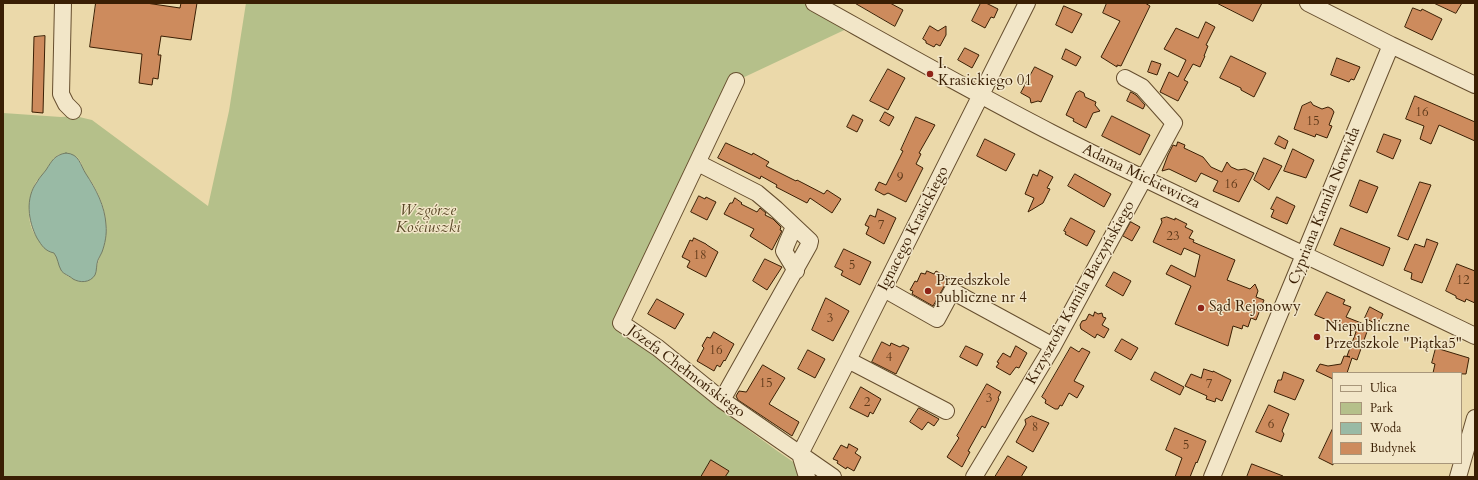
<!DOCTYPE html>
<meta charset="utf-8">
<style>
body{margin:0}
#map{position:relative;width:1478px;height:480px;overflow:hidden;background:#ebd9aa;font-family:Cardo,serif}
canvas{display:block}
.frame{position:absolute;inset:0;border:4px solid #3a1f04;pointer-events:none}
.legend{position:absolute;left:1332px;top:372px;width:130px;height:92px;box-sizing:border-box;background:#f2e6c8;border:1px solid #a8967a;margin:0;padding:5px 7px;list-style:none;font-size:12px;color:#3a1f04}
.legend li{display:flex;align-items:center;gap:8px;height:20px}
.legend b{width:20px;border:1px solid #a8967a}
</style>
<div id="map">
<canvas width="1478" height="480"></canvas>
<div class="frame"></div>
<ul class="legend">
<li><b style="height:5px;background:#f2e6c8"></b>Ulica</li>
<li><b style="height:11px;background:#b5c08a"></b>Park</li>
<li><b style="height:11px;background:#99baa5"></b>Woda</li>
<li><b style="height:11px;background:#cd8b5d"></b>Budynek</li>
</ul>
</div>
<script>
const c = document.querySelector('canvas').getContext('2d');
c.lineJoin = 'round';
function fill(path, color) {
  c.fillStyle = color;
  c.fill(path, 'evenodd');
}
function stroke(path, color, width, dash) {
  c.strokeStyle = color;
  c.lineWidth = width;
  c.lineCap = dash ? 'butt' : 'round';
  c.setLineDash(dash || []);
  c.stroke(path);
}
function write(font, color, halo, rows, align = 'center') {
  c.font = font + ' Cardo,serif';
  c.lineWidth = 3;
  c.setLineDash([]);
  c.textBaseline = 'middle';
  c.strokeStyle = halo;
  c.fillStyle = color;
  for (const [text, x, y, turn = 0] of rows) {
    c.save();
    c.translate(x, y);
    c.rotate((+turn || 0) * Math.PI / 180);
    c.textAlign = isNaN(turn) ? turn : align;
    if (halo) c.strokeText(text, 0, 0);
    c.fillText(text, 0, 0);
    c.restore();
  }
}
const green = new Path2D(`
 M246,3H813L855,25L736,81L621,323L713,404L776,450L815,477H3V113L61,117L75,116L92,120L208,206L229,111ZM60,154C64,155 71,154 75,156C81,159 82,166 84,171C86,175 89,178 91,181C101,196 108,217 106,234C105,248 97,260 95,275C88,275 77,279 70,277C59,273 61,262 56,255C50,246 39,242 34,233C26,219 28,196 36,182C39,178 43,174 46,170C51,163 52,158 60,154Z`);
const water = new Path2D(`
 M66,153C80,154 80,165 86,174C96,189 105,206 106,225C107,234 105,244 102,252C101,255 99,257 98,260C96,265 97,271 95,275C90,283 80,283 73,279C70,276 63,274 61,270C58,265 58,258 54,253C45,251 42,246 37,238C28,221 25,198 37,182C39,178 43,174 46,170C52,161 54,155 66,153Z`);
const building = new Path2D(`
 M96,3H146L180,8L181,3H197L191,40L161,36L158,55H161L158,79L153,78L152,85L139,83L142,54L90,47Z
 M855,3H890L903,10L895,26Z
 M981,3H986L998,9L994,18L991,17L985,28L972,21Z
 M1107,3H1145L1150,6L1121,66L1117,65V67L1101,57L1120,21L1103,13Z
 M1217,3H1262L1253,21Z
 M1434,3H1462L1456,13Z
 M1064,6L1082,14L1072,33L1056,25Z
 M1413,8L1421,11L1422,9L1442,19L1432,40L1405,27Z
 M1206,22L1215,27L1206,45L1208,46L1204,56H1205L1200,67L1193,64L1184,80L1188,82L1178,101L1160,92L1169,72L1178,77L1186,60L1164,49L1176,28L1198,38Z
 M930,26L938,31L946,26V35L940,46L936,44L934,47L926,43V41L923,39Z
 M45,36L43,113L32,112L34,37Z
 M965,48L979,55L972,68L958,60Z
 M1066,49L1081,57L1076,66L1062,59Z
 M1231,56L1266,73L1254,97L1241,90V88L1220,78Z
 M1337,58L1360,67L1354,80L1351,79L1349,82L1331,75Z
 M1152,61L1161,64L1157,75L1148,72Z
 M1035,67L1053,76L1041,102L1038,101L1031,103L1030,98L1021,93Z
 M888,69L905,78L888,110L870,101Z
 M1080,91L1084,93L1085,97L1096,102L1095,105L1100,111L1093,113L1086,128L1073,121L1074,119L1066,115L1076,93Z
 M1131,92L1136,95L1145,105L1143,109L1127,101Z
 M1415,96L1475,122V141L1439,125L1431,144L1420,139L1424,126L1406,119Z
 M1311,102L1313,105L1322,109L1328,107L1332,109L1334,112L1329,125L1332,126L1327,138L1316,134L1315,137L1294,129L1302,106Z
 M885,112L894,117L889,126L880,121Z
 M853,115L863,120L857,132L847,127Z
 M1112,116L1150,135L1140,155L1102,136Z
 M916,117L935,125L919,153L921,154L916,164L923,168L906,202L888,193L884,195L875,190L879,182L886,185L903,151L901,150Z
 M1384,134L1401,140L1393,159L1377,152Z
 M1279,136L1288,141L1285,149L1275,144Z
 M985,139L1015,154L1006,171L977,156Z
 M1178,142L1185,145L1184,148L1203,157L1211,167L1222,172L1227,162L1231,167L1238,170L1245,169L1254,173L1239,202L1213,191L1218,181L1201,173L1196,182L1169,169L1162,171L1168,155L1173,145L1176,146Z
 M726,143L752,155L753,153L769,162L766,166L796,181L797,180L824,194L827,190L841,199L832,213L810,198L807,203L776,187L777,185L761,176L760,179L718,158Z
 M1293,149L1314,160L1306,178L1284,171Z
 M1264,158L1282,166L1269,190L1254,180Z
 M1040,170L1053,177L1047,188L1050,189L1043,203L1028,212L1034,198L1025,194L1033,174L1037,176Z
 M1075,174L1111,194L1104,207L1068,186Z
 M1360,180L1378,187L1367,213L1350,206Z
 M1420,182L1431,185L1408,240L1398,236Z
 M699,196L705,199L706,197L716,202L707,220L691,212Z
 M1277,197L1295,206L1287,224L1271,217L1274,210L1271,209Z
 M735,198L742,203L741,204L757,212L760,208L766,213L765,215L773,219L781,227L780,230L782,231L772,250L750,236L754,229L724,214L730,203H732Z
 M878,209L896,218L884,244L866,234L869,227L865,225L870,215L875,217Z
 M1167,217L1175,220V218L1187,224L1185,227L1193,231L1189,238L1194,240L1193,242L1235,260L1227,280L1250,289L1255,284L1258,291L1256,297L1264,300L1256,320L1251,318L1248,327L1243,325L1242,329L1233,326L1228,346L1175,324L1191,286L1166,274L1171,265L1195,277L1200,255L1184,248L1181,255L1153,242L1162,222L1161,219Z
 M1071,218L1095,231L1087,246L1065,234L1066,232L1064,231Z
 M1131,222L1140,227L1132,241L1123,236Z
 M1341,228L1390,248L1383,266L1334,245Z
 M694,238L706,244L707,245L718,252L706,277L687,267L690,261L682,257L690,240L692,241Z
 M1427,239L1438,243L1422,283L1411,279L1412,273L1404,270L1415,244L1424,247Z
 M844,249L871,262L860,285L841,275L843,271L835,267Z
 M765,259L782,267L767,290L753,281Z
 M1457,264L1475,271V303L1466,299L1465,302L1456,298V296L1446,291Z
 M927,271L934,274L936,271L949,278L933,306L912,294L913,291L910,290L915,281L917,282L921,273L925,274Z
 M1114,272L1131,281L1123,296L1106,286Z
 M1327,292L1345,300L1343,304L1351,307L1346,317L1369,326L1357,360L1352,358L1347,373H1333V379L1316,371L1320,364L1328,366L1341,364L1344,356L1350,357L1347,356L1356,332L1315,315Z
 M826,298L849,311L833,341L812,330Z
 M657,299L684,314L675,329L648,314Z
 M1370,307L1383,314L1378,325L1365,318Z
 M1095,312L1098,314L1102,313L1103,317L1106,318L1102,325L1109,329L1104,338L1097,334L1095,338L1081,329L1080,325L1082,321L1086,320L1089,314L1093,316Z
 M714,332L734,344L725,361L724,360L720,367L717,365L714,371L697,361L704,348L702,346L707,337L710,338Z
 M1122,339L1138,348L1131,360L1115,351Z
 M882,342L890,346L891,343L900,347L903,345L909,348L896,374L872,362Z
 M966,346L983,354L977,366L960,357Z
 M1016,346L1027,353L1019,368L1016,367L1010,375L996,367L999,363L997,362L1003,353L1010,357Z
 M1071,347L1079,352L1082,348L1090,352L1074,381L1084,386L1077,398L1069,393L1062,406L1060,405L1058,409H1055L1045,403L1046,400L1042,397Z
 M1436,348L1469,358L1466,374L1433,373L1435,364L1432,363Z
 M808,350L825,359L815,378L798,369Z
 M763,365L785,378L769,404L799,422L792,436L738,400L736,396L739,391L746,392Z
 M1204,369L1213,372V371L1231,380L1222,401L1216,398L1215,402L1206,399L1207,396L1185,386L1191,374L1201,378Z
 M1155,372L1184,387L1180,395L1151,380Z
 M1284,372L1304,380L1295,400L1274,392L1278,380H1281Z
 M987,384L1001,392L998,398L999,399L985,428L982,426L968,451L970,452L962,467L947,457L959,438L957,436Z
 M861,387L881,399L873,414L870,412L868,417L850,408Z
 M1269,405L1289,414L1282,431L1284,434L1281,442L1256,432Z
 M919,408L939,419L934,426L928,422L922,430L910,422Z
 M1032,416L1049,423L1033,452L1016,442L1026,424L1025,420Z
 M1175,428L1206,441L1197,463L1196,462L1190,477H1175L1182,458L1166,450Z
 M1333,428V465L1319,458Z
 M849,444L858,449L855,453L861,457L854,471L847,467L846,469L837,463L838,461L833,459L841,445L847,448Z
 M1008,456L1027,467L1021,477H995Z
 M711,460L729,471L725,477H701Z
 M1252,464L1283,476V477H1247Z`);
const minor = new Path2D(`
 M63,3L61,94L66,104L73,111
 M814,3C893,47 972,92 1052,133C1192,204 1335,268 1475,336
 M1308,3L1391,45L1475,85
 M736,81L621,323L658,348L722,400L833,477
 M698,163L757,193L776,209L810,241L809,245L722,400
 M794,227L787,243L784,251L796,271
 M884,289L937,319L952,291L1053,346
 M848,360L946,411
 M800,454L848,360L1027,3
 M800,454L807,477
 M974,477L1053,346L1174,123L1142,87L1125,78
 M1212,477L1391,45
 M1458,477L1475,418`);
const markers = [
 [930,74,4,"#8f2418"],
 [928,291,4,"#8f2418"],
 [1201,308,4,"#8f2418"],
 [1317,337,4,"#8f2418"]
];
const numberNames = [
 ["16",1422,113],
 ["15",1313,122],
 ["9",900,178],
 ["16",1231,185],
 ["7",881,226],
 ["23",1173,237],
 ["18",700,256],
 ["5",852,266],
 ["12",1463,281],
 ["3",830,319],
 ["16",716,351],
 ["4",889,358],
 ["15",766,384],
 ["7",1209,385],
 ["3",989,399],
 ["2",867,403],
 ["6",1271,425],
 ["8",1035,428],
 ["5",1186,446]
];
const poiNames = [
 ["I.",938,65],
 ["Krasickiego 01",938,82],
 ["Przedszkole",936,282],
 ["publiczne nr 4",936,299],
 ["Sąd Rejonowy",1209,308],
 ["Niepubliczne",1325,328],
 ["Przedszkole \"Piątka5\"",1325,345]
];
const streetNames = [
 ["Adama Mickiewicza",1141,177,26],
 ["Cypriana Kamila Norwida",1325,206,-68],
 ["Ignacego Krasickiego",914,229,-63],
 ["Krzysztofa Kamila Baczyńskiego",1081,293,-61],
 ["Józefa Chełmońskiego",686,372,37]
];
const parkNames = [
 ["Wzgórze",428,212],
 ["Kościuszki",428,229]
];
fill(green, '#b5c08a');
fill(water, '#99baa5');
stroke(water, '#737c65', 1);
fill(building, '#cd8b5d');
stroke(building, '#3a1f04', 1);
stroke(minor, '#664e2e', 18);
stroke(minor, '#f2e6c8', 16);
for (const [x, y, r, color] of markers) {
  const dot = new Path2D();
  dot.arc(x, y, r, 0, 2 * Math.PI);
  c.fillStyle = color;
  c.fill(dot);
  stroke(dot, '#f2e6c8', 1.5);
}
write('13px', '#5f3a1a', null, numberNames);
write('15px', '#3a1f04', '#f2e6c8', poiNames, 'left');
write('15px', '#3a1f04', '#f2e6c8', streetNames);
write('italic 15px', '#594726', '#f2e6c8', parkNames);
</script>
